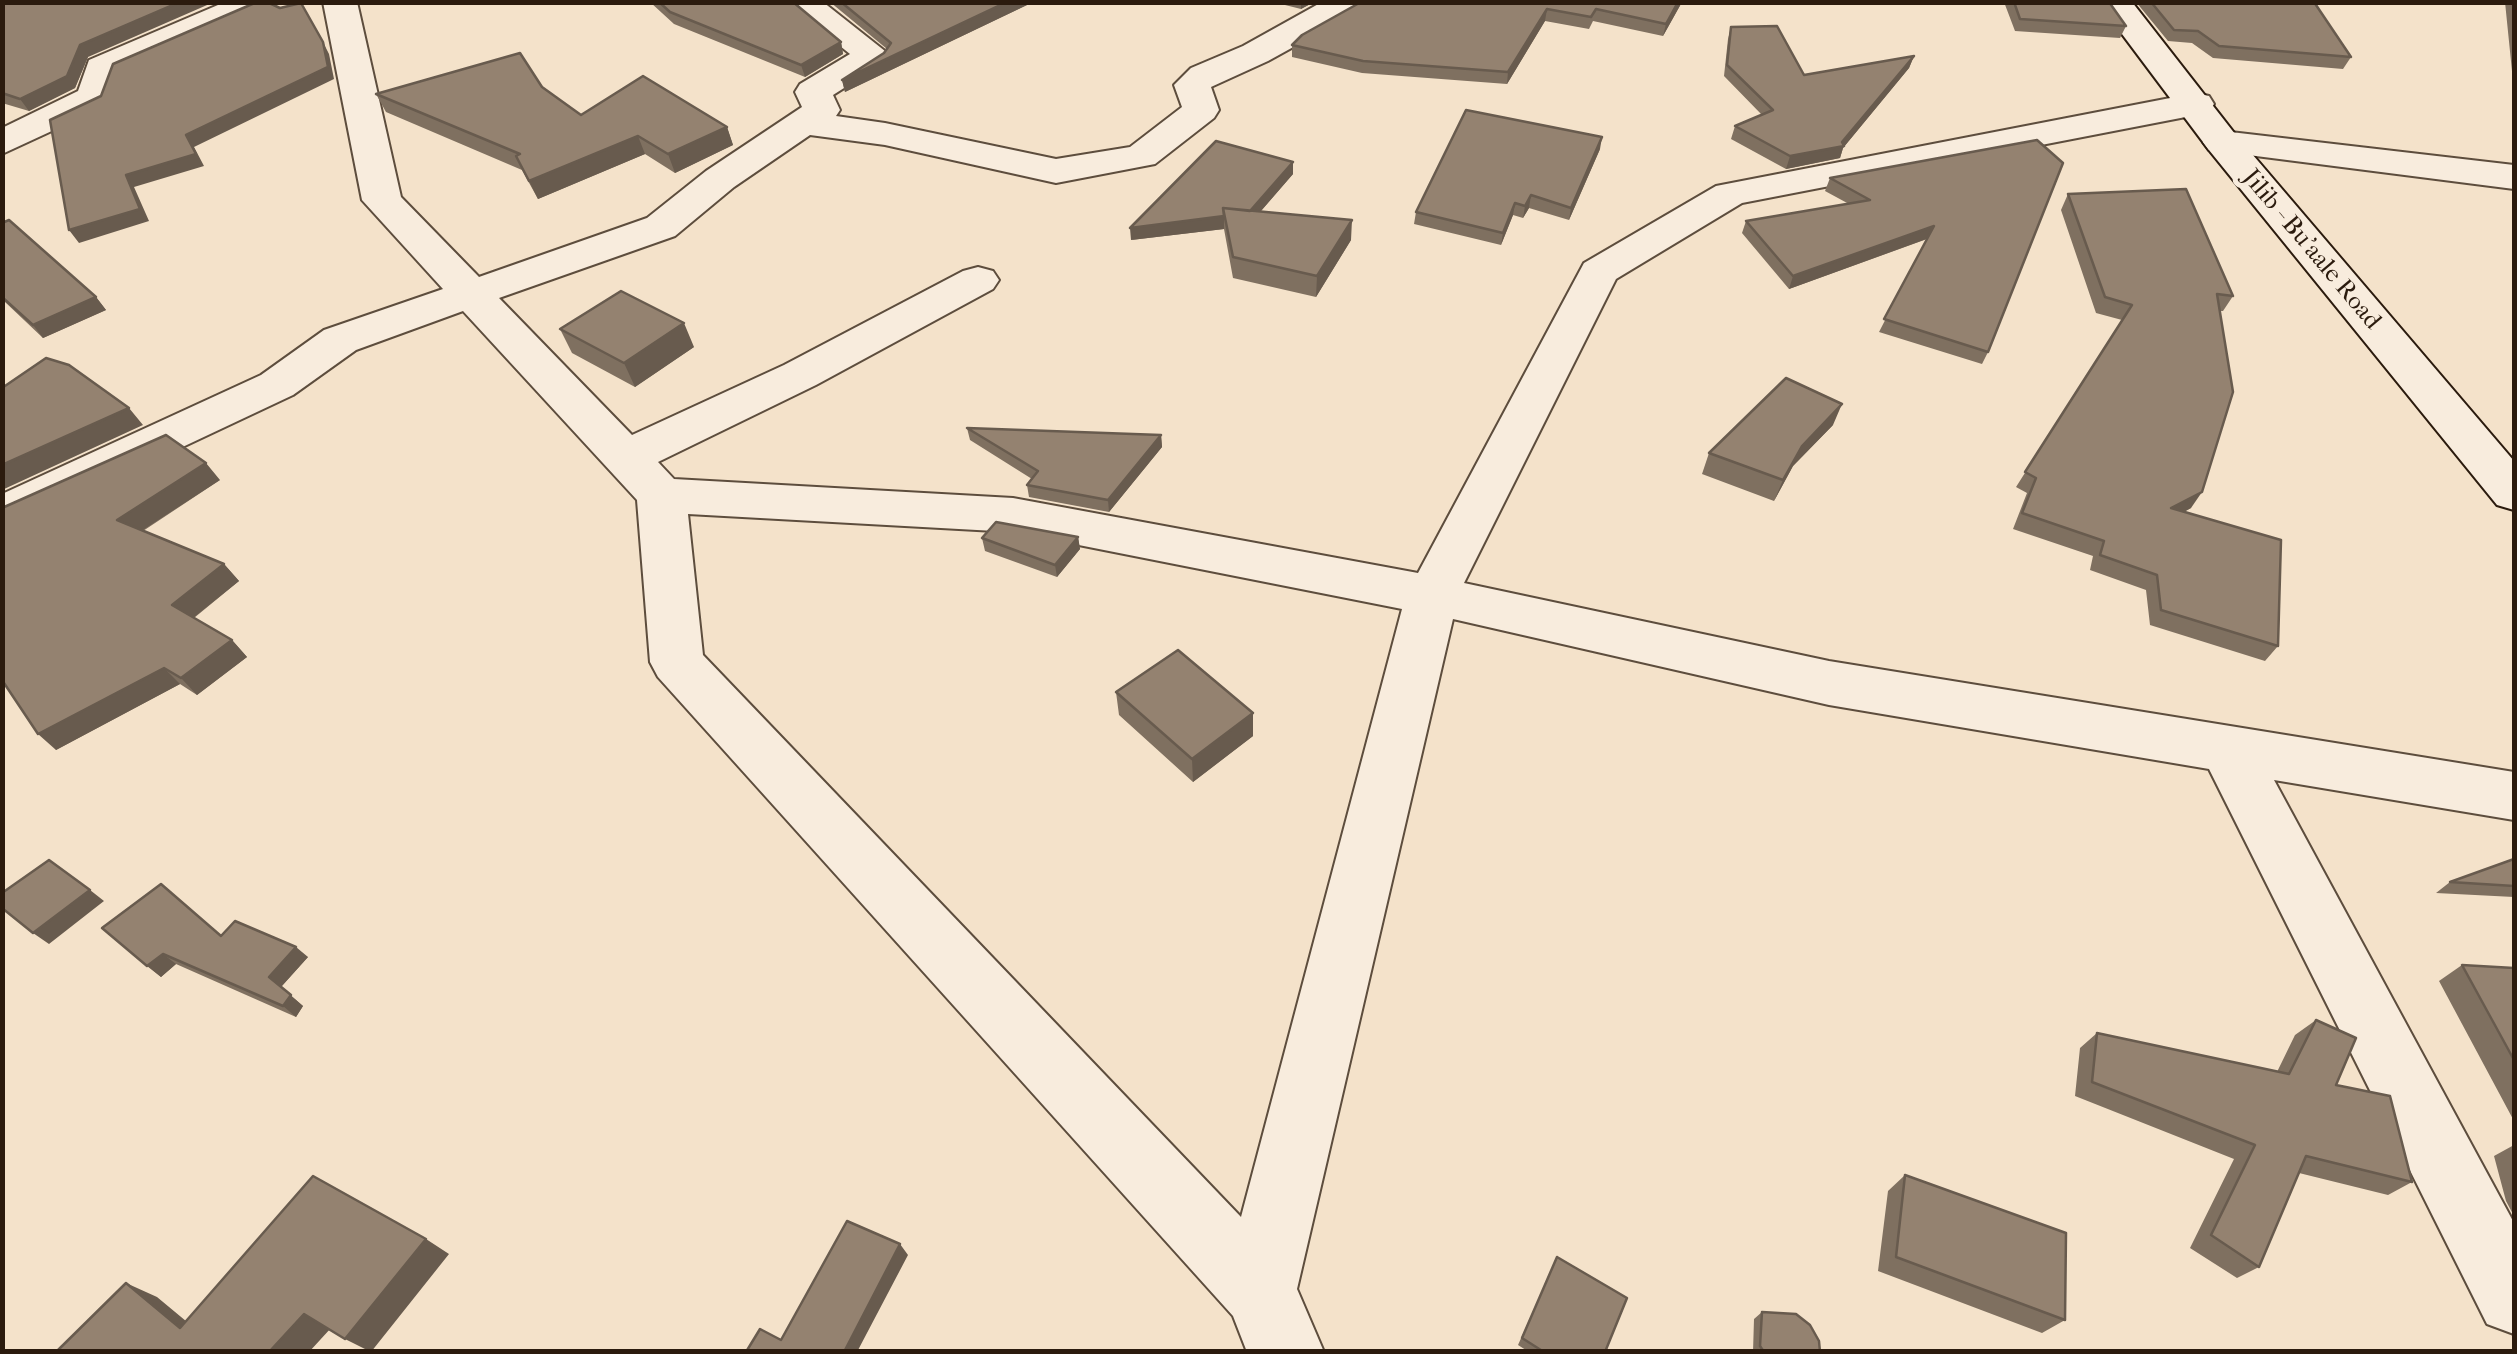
<!DOCTYPE html>
<style>
body{margin:0}
#map{position:relative;width:2517px;height:1354px;overflow:hidden;background:#f4e2ca;font-family:"IM FELL French Canon",serif}
canvas{display:block}
.frame{position:absolute;inset:0;border:5px solid #2b1b0e;pointer-events:none}
</style>
<div id="map">
<canvas width="2517" height="1354"></canvas>
<div class="frame"></div>
</div>
<script>
const c = document.querySelector('canvas').getContext('2d');
c.lineJoin = 'round';
function stroke(path, color, width, dash) {
  c.strokeStyle = color;
  c.lineWidth = width;
  c.lineCap = dash ? 'butt' : 'round';
  c.setLineDash(dash || []);
  c.stroke(path);
}
function fill(path, color) {
  c.fillStyle = color;
  c.fill(path, 'evenodd');
}
function write(font, color, halo, rows, align = 'center') {
  c.font = font + ' "IM FELL French Canon",serif';
  c.lineWidth = 10;
  c.setLineDash([]);
  c.textBaseline = 'middle';
  c.strokeStyle = halo;
  c.fillStyle = color;
  for (const [text, x, y, turn = 0] of rows) {
    c.save();
    c.translate(x, y);
    c.rotate((+turn || 0) * Math.PI / 180);
    c.textAlign = isNaN(turn) ? turn : align;
    if (halo) c.strokeText(text, 0, 0);
    c.fillText(text, 0, 0);
    c.restore();
  }
}
const minor = new Path2D(`
 M225,2H271L267,9L118,73L108,105L2,154V128L78,91L89,60Z
 M323,2H357L401,197L479,277L647,218L706,171L802,107L795,92L800,84L850,54L785,2H823L890,55L885,62L833,95L840,110L836,116L885,123L1056,159L1130,147L1182,107L1174,85L1191,68L1243,46L1322,2H1366L1362,9L1268,61L1211,87L1219,110L1214,118L1155,164L1056,183L885,145L810,135L734,187L675,236L499,298L632,435L784,365L963,271L978,267L993,271L999,280L993,289L816,385L658,462L674,479L1013,498L1418,573L1584,263L1716,186L2196,93L2209,96L2214,104L2209,112L2196,115L1742,203L1616,279L1464,583L1829,661L2514,772V820L2274,780L2514,1223V1334L2487,1324L2209,769L1829,705L1453,619L1297,1289L1324,1352H1247L1233,1316L658,677L650,662L637,500L463,311L356,350L293,395L2,532V494L261,375L324,330L443,289L362,200ZM688,514L1013,532L1402,609L1241,1217L703,655Z
 M2222,131L2514,165V189L2209,150L2203,142L2209,134Z`);
const secondary = new Path2D(`
 M2098,2H2132L2235,134L2514,461V510L2497,505L2209,150Z`);
const wall = new Path2D(`
 M2,2L88,57L75,88L29,111L2,103Z
 M650,2H793L841,42L843,54L805,77L674,24Z
 M830,2H1027V5L845,92L842,80L884,53L887,49Z
 M1273,2H1314L1301,9Z
 M1361,2H1682L1663,36L1593,21L1589,29L1545,21L1507,84L1362,73L1292,57V45Z
 M2004,2H2109L2126,26L2120,38L2015,31Z
 M2136,2H2314L2351,57L2343,69L2213,58L2192,43L2168,41Z
 M2505,2H2514V91Z
 M1731,27L1804,75L1914,56L1909,68L1843,148L1840,158L1786,169L1731,139L1735,126L1762,115L1724,76L1728,39Z
 M542,87L581,115L727,127L733,145L675,173L645,154L538,199L522,170L386,112L376,94Z
 M2037,140L1988,352L1982,364L1879,332L1927,239L1789,289L1742,233L1746,221L1849,204L1825,191L1830,178Z
 M1600,149L1569,220L1529,208L1523,218L1513,215L1501,245L1414,224L1416,212Z
 M1293,162V174L1260,212L1351,240L1316,297L1233,278L1224,229L1131,240Z
 M2068,194L2233,296L2223,311H2220L2191,508L2184,512L2278,646L2265,661L2150,625L2146,590L2090,570L2093,556L2013,529L2027,493L2016,487L2122,320L2096,313L2061,210Z
 M2,223L96,297L106,310L43,338L5,302L2,303Z
 M560,329L694,347L635,387L572,353Z
 M1833,425L1793,466L1774,501L1702,474L1709,453Z
 M967,428L1161,435L1162,447L1109,512L1029,497L1027,485L1032,479L970,440Z
 M220,480L143,531L224,564L239,581L194,618L232,640L247,657L197,695L180,684L56,750L2,508Z
 M1078,537L1080,549L1057,577L985,551L982,538Z
 M1116,692L1253,713V736L1193,782L1119,715Z
 M2514,859V897L2436,893L2450,882Z
 M102,928L221,935L308,957L281,987L303,1006L296,1017L176,964L161,977Z
 M2462,965L2514,968V1121L2439,981Z
 M2316,1020L2336,1085L2412,1182L2388,1195L2299,1173L2259,1267L2237,1278L2190,1248L2234,1159L2075,1096L2080,1048L2097,1033L2277,1072L2295,1035Z
 M2514,1145V1216L2506,1201L2494,1156Z
 M1905,1175L2065,1320L2042,1333L1878,1271L1888,1191Z
 M1557,1257L1605,1352H1529L1518,1345Z
 M1762,1312L1820,1352H1753L1754,1319Z`);
const shadedWall = new Path2D(`
 M180,2H214L88,57L75,88L29,111L20,99L80,45Z
 M1007,2H1027V5L845,92L842,80Z
 M1301,2H1314L1301,9Z
 M1678,2H1682L1663,36L1666,24Z
 M1547,9L1545,21L1507,84L1508,72Z
 M323,42L329,54L334,79L194,147L204,166L134,187L149,221L79,243L69,230L126,175Z
 M841,42L843,54L805,77L801,65Z
 M1914,56L1909,68L1843,148L1840,158L1786,169L1790,156L1842,142Z
 M727,127L733,145L675,173L668,154Z
 M638,136L645,154L538,199L529,181Z
 M1602,137L1600,149L1569,220L1571,208Z
 M1293,162V174L1248,226L1227,228Z
 M1531,195L1529,208L1523,218L1525,206Z
 M1515,203L1513,215L1501,245L1503,233Z
 M1224,216V229L1131,240L1130,228Z
 M1352,220L1351,240L1316,297L1317,276Z
 M1934,226L1929,238L1789,289L1793,276Z
 M96,297L106,310L43,338L33,325Z
 M684,323L694,347L635,387L624,363Z
 M1842,404L1833,425L1793,466L1774,501L1783,480L1802,446Z
 M129,408L143,425L2,490V465Z
 M1161,435L1162,447L1109,512L1108,500Z
 M206,463L220,480L132,537L117,520Z
 M2202,492L2191,508L2160,524L2171,508Z
 M1078,537L1080,549L1057,577L1055,565Z
 M224,564L239,581L188,622L172,605Z
 M232,640L247,657L197,695L181,678Z
 M164,668L180,684L56,750L38,734Z
 M1253,713V736L1193,782L1192,759Z
 M90,890L104,901L49,944L33,933Z
 M296,947L308,957L281,987L303,1006L296,1017L283,1006L269,977Z
 M163,954L176,964L161,977L147,966Z
 M426,1239L449,1254L371,1352L345,1339Z
 M900,1244L908,1255L857,1352H844Z
 M126,1283L157,1297L210,1341L180,1328Z
 M304,1314L331,1328L309,1352H269Z`);
const building = new Path2D(`
 M2,2H180L80,45L67,76L20,99L2,93Z
 M257,2H267L280,8L301,3L323,42L328,67L186,135L196,154L126,175L140,209L69,230L50,120L101,96L113,64Z
 M659,2H793L841,42L801,65L670,12Z
 M841,2H1007L842,80L884,53L891,43Z
 M1361,2H1678L1666,24L1596,9L1591,17L1547,9L1508,72L1363,61L1292,45L1302,35Z
 M2014,2H2109L2126,26L2020,19Z
 M2151,2H2314L2351,57L2219,46L2198,31L2174,30Z
 M1777,26L1804,75L1914,56L1842,142L1844,146L1790,156L1735,126L1773,110L1727,65L1731,27Z
 M520,53L542,87L581,115L643,76L727,127L668,154L638,136L529,181L516,156L520,154L376,94Z
 M1466,110L1602,137L1571,208L1531,195L1525,206L1515,203L1503,233L1416,212Z
 M2037,140L2063,163L1988,352L1884,319L1934,226L1793,276L1746,221L1870,200L1830,178Z
 M1216,141L1293,162L1250,211L1223,208L1224,216L1130,228Z
 M2186,189L2233,296L2217,294L2233,392L2202,492L2171,508L2281,540L2278,646L2161,610L2157,575L2100,555L2104,541L2022,513L2036,478L2025,472L2132,305L2105,297L2068,194Z
 M1223,208L1352,220L1317,276L1233,257Z
 M9,220L96,297L33,325L2,297V223Z
 M621,291L684,323L624,363L560,329Z
 M46,358L69,365L129,408L2,465V388Z
 M1786,378L1842,404L1802,446L1783,480L1709,453Z
 M967,428L1161,435L1108,500L1027,485L1038,471Z
 M166,435L206,463L117,520L224,564L172,605L232,640L181,678L164,668L38,734L2,680V508Z
 M996,522L1078,537L1055,565L982,538Z
 M1178,650L1253,713L1192,759L1116,692Z
 M2514,859V886L2450,882Z
 M49,860L90,890L33,933L2,908V893Z
 M161,884L221,936L235,921L296,947L269,977L291,995L283,1006L163,954L147,966L102,928Z
 M2462,965L2514,968V1060Z
 M2316,1020L2356,1038L2336,1085L2390,1096L2412,1182L2306,1156L2259,1267L2211,1235L2255,1145L2092,1082L2097,1033L2289,1074Z
 M1905,1175L2066,1233L2065,1320L1896,1257Z
 M313,1176L426,1239L345,1339L304,1314L269,1352H56L126,1283L180,1328Z
 M847,1221L900,1244L844,1352H746L760,1329L781,1340Z
 M1557,1257L1627,1298L1605,1352H1544L1522,1338Z
 M1762,1312L1796,1314L1810,1325L1819,1341L1820,1352H1764L1760,1346Z`);
const farStreetnames = [
 ["Jilib - Bu'aale Road",2311,250,50]
];
stroke(minor, '#5d4d3d', 4);
stroke(secondary, '#2b1b0e', 4);
fill(minor, '#f8ecdd');
fill(secondary, '#f8ecdd');
fill(wall, '#7f7060');
fill(shadedWall, '#685b4e');
fill(building, '#948270');
stroke(building, '#685b4e', 2.5);
write('25px', '#2b1b0e', '#f8ecdd', farStreetnames);
</script>
